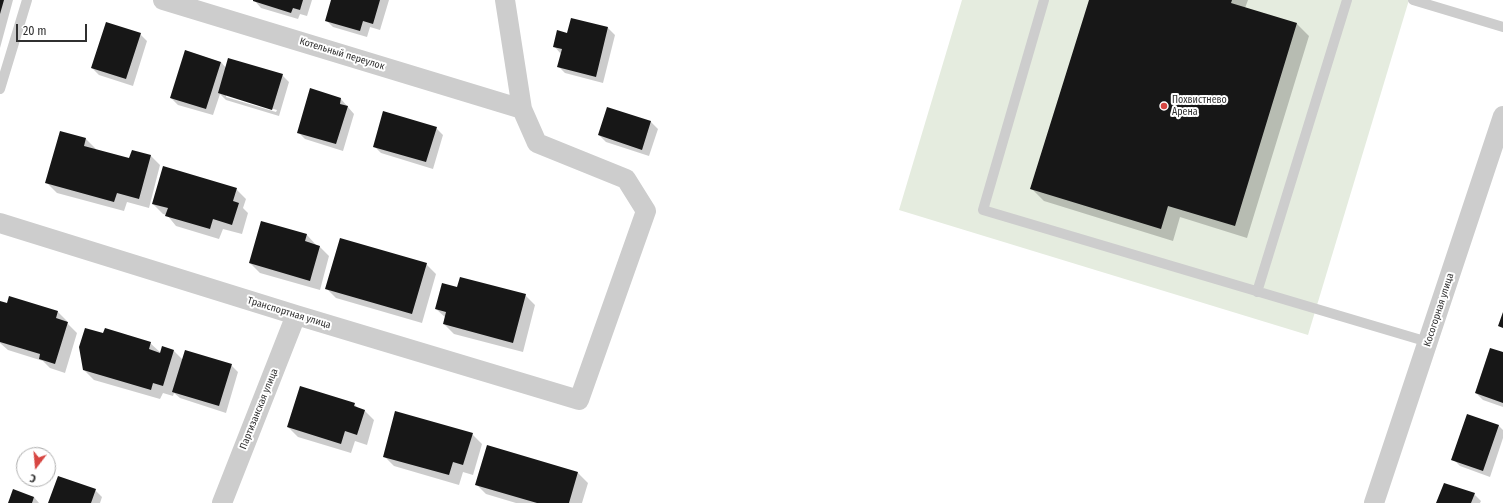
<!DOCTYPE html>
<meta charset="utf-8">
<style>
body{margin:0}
#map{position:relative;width:1503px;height:503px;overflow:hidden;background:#fff;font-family:"Fira Sans Condensed",sans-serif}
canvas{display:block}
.north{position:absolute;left:16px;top:447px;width:40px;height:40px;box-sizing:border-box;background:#fff;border:1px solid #acacac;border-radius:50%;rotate:196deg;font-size:11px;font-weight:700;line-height:16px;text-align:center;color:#303030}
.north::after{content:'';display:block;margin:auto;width:14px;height:18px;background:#d74642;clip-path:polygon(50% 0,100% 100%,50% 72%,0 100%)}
.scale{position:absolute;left:16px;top:24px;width:71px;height:18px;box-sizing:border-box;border:2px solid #303030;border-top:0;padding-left:5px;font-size:12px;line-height:14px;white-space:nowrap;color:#303030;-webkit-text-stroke:3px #fff;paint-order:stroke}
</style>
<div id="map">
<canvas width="1503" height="503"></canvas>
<div class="north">С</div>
<div class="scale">20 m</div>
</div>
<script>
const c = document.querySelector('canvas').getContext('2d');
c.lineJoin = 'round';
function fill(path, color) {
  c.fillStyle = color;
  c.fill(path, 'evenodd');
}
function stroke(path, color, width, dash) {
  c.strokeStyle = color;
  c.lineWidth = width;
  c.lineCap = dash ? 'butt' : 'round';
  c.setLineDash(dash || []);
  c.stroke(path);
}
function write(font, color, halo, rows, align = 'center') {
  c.font = font + ' "Fira Sans Condensed",sans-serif';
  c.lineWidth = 4;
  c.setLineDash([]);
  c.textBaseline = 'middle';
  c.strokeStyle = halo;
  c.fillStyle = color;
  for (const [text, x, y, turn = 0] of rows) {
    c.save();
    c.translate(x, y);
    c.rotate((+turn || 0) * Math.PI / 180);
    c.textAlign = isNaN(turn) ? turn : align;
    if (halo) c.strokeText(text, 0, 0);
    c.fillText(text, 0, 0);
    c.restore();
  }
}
const green = new Path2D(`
 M962,0H1409L1308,335L899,210Z`);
const shadow = new Path2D(`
 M0,0H13L0,48Z
 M254,0H312L307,16L300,14L298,19L261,8Z
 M332,0H389L380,30L370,27L367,37L333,27L326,20Z
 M1090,0H1248L1245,8L1297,24L1309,36L1247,238L1180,217L1173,241L1044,201L1032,189Z
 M572,19L608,28L615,35L603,83L565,73L558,66L561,54L554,46L568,34Z
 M140,34L147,41L133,86L99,75L92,68Z
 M221,62L226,68L282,75L289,82L279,116L226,100L220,94L213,115L178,105L171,98ZM226,95L277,110L276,112L226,97Z
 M341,99L354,114L343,151L305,139L298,132Z
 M608,108L651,122L658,129L649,156L606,142L599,135Z
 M436,128L443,135L433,169L381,153L374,146Z
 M60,132L86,139L96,149L95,150L130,160L150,155L160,165L149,208L127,202L124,211L57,193L47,183Z
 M236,189L246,199L243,208L248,213L242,234L223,229L219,239L176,226L167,215L163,214L153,204Z
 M262,222L307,235L317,246H319L329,256L320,290L260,273L250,263Z
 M426,264L436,274L422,323L336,298L326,288Z
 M458,288L525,295L535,305L523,352L454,334L444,324L446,318L436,309Z
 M0,302L57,311L67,321V323L77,333L65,373L50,368L43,361L8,350L0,343Z
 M150,343L161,353L174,351L183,360L231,365L238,372L226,413L180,398L174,393L173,396L163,393L160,399L94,380L84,370Z
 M1503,353V407L1483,400L1476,393Z
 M354,404L359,409L364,410L374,420L367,445L355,441L351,453L298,437L288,427Z
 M1498,425L1503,430V438L1490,477L1460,466L1453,459Z
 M472,434L482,444L473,475L463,472L459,485L394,466L384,456Z
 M578,473L588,483L582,503H516L486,494L476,484Z
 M95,490L102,497L100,503H49Z
 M13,491L34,497L39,503H9Z
 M1474,494L1481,501L1480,503H1438Z`);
const building = new Path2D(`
 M0,0H4L0,14Z
 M253,0H303L300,10L293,8L291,13L253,1Z
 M331,0H380L373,24L363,21L360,31L325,21Z
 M1089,0H1232L1231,3L1297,23L1235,226L1168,206L1161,229L1030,189Z
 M571,18L608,27L596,77L557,67L562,49L553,47L557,30L567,33Z
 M106,22L141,33L126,79L91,68Z
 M185,50L221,62L206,109L170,98Z
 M228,58L283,74L272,110L218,93Z
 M310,88L341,98L340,104L348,106L336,144L297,133Z
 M607,107L651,121L642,150L598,135Z
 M383,111L437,127L426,162L373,147Z
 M60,131L86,138L84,146L129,158L132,150L151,155L139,199L117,193L114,202L45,183Z
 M163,166L237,188L233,201L239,203L232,225L213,219L210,229L165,216L168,208L152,204Z
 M261,221L307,234L305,241L320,246L310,281L249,263Z
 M340,238L427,263L412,314L325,289Z
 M460,277L526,294L513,343L443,324L446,312L435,309L442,283L457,287Z
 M9,296L58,311L56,318L68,322L55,364L39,359L40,354L0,342V301L7,303Z
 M1503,312V328L1498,326Z
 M85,328L103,333L105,328L151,342L149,349L160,353L162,346L174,350L163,386L153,383L151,390L83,370L79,347Z
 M1490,348L1503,352V403L1475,393Z
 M185,350L232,364L219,406L172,392Z
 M300,386L355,403L354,406L365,410L357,435L345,431L341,444L287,427Z
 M395,411L473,433L463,465L453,462L449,475L383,457Z
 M1467,414L1499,425L1483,471L1451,460Z
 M487,445L578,472L569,503H537L475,485Z
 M58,476L96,489L91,503H48Z
 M1444,483L1475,493L1471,503H1436Z
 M13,489L34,497L32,503H8Z`);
const lane = new Path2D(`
 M1044,0L983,210L1428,342
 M1413,0L1503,27
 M0,89L27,0
 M1257,292L1347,0`);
const street = new Path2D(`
 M163,0L522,109
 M0,223L296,315L579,400L646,211L626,179L537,143L522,109L505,0
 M222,503L296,315
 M1374,503L1503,116`);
const markers = [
 [1164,106,4,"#d74642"]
];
const streetNames = [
 ["Котельный переулок",342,54,17],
 ["Косогорная улица",1439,310,-72],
 ["Транспортная улица",289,313,17],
 ["Партизанская улица",259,409,-68]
];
const poiNames = [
 ["Похвистнево",1172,100],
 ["Арена",1172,112]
];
fill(green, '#e5ecdf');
fill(shadow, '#0003');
fill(building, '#171717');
stroke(lane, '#cdcdcd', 10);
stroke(street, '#cdcdcd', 20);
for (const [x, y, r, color] of markers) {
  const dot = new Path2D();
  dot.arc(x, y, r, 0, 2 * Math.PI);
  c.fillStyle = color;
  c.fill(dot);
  stroke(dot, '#fff', 1.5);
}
write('10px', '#303030', '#fff', streetNames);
write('10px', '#303030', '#fff', poiNames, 'left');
</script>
